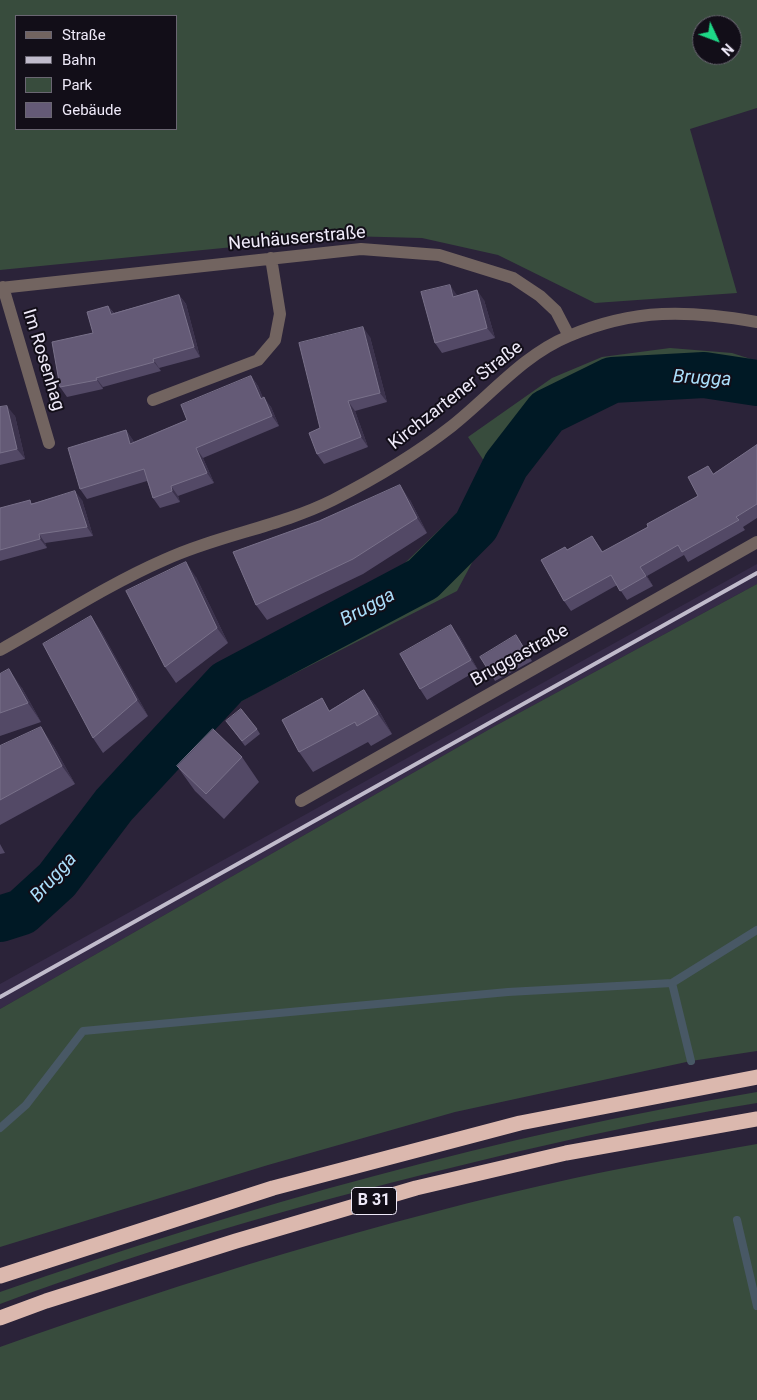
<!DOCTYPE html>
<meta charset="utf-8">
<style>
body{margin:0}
#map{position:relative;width:757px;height:1400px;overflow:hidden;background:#2b2339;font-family:Roboto,sans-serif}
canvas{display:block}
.legend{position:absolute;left:15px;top:15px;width:162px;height:115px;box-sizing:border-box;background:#120e18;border:1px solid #6a6672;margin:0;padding:6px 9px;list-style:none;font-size:15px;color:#efeaf9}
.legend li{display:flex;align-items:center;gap:10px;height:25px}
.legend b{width:25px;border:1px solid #6a6672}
.north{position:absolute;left:692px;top:15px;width:50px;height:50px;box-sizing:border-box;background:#120e18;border:1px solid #6a6672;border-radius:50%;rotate:133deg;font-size:14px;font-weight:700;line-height:20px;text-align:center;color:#efeaf9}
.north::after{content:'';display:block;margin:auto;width:18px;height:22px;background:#1ed887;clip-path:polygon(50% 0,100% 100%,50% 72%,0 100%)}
</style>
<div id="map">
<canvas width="757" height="1400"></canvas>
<ul class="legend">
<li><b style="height:6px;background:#726460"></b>Straße</li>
<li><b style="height:6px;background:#c0bbcb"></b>Bahn</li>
<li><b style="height:14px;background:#384c3d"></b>Park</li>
<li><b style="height:14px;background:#645a76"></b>Gebäude</li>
</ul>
<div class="north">N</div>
</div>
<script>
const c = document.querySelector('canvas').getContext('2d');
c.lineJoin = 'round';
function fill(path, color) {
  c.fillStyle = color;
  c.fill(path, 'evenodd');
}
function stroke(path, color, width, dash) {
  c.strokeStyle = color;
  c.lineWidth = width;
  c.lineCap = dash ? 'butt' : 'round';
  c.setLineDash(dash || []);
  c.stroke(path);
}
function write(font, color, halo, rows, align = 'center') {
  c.font = font + ' Roboto,sans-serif';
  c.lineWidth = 4;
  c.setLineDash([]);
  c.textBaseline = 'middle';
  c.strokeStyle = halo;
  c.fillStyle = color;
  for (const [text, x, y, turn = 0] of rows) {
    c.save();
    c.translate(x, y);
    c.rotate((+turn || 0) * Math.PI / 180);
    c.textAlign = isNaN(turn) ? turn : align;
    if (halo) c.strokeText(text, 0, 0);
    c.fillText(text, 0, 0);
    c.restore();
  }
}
const built = new Path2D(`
 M757,564V584L495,726L0,1009V984Z`);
const green = new Path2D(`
 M0,0H757V108L690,129L737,293L595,303L498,255L422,238L345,236L0,270ZM16,16H176V129H16ZM702,25H732V55H702Z
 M670,348L732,353L757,361V392L715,384L664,382L605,395L558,427L492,525L457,591L258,692L219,714L60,906L25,933L0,942V910L39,899L177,724L254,652L378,589L463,507L486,464L468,437L552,378L602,357Z
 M757,584V1051L691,1061L455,1112L268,1165L0,1247V1009L495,726Z
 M757,1092V1103C665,1118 574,1138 483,1160C319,1199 158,1245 0,1304V1292C247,1206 499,1135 757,1092Z
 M757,1144V1400H0V1347C188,1280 380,1221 575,1178C635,1165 696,1155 757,1144Z`);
const stream = new Path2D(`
 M672,983L691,1061
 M0,1128L26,1105L83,1031L508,992L672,983L757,930
 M737,1220L757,1306`);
const river = new Path2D(`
 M0,919L22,912L57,880L114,805L227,683L423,579L476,526L506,465L547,412L612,380L704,375L757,383`);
const minor = new Path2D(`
 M3,287L49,443
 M0,288L361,249L439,255L513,278L540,296L556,311L569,336
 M153,400L258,360L275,340L280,314L271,258
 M0,650C54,620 107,585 164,560C218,535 279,527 333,500C374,479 415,455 452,426C491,395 523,355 569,336C635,308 689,310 757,322
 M301,801L757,542`);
const highway = new Path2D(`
 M0,1276L273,1188L520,1123L757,1077
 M0,1318L46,1301L236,1241L416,1188L566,1153L757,1119`);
const rail = new Path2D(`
 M0,997L757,573`);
const wall = new Path2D(`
 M179,295L186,304L200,357L159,368L161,371L103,387V389L67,397L60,387L93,333L108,306L114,313Z
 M457,295L484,300L495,338L442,353L435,343Z
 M370,337L387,402L355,411L368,447L324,464L317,454L320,428Z
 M251,376L258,386L263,398L271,407L279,426L203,458L214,483L178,496L180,502L160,508L153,498L147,481L87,499L80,489L126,430L134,442L187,420Z
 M0,407L15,416L25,459L0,465Z
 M757,445V518L743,527L745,530L688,562L684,555L647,576L653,586L627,600L617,585L571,611L564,601L567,550L592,536L603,552L648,527L698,496L713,474Z
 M82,500L93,536L45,543L47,548L0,561V508L32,503Z
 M410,500L427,533L363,574L267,620L256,605Z
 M196,577L228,643L176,683L165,667Z
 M101,631L148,716L103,753L93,738Z
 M459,636L478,670L427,700L420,689Z
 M520,641L532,661L495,681L492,676Z
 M0,674L22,688L41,722L0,736Z
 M364,690L378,709L392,734L371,746L368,742L313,772L299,752L330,710Z
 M226,721L257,729L260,734L245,746Z
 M53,745L75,784L0,825V746Z
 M242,757L259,782L224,819L195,791L177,766Z
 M0,844L5,853L0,854Z`);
const shadedWall = new Path2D(`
 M450,285L457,295L453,297Z
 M477,290L484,300L495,338L487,328Z
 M179,295L186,304L200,357L194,347Z
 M108,306L115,315L111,314Z
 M363,327L370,337L387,402L380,393Z
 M153,359L161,371L154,362Z
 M251,376L258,386L268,409L261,399Z
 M96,378L103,387V389L97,380Z
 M264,397L271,407L279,426L272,416Z
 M348,401L355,411L368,447L361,437Z
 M7,406L15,416L25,459L17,449Z
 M126,430L133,440L137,454L130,444Z
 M196,448L203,458L214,483L207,473Z
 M400,485L410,500L427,533L417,518Z
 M171,486L178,496L180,502L172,491Z
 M75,491L82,500L93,536L87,527Z
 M39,534L45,543L47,548L40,539Z
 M186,562L196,577L228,643L217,628Z
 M640,567L647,576L653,586L646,576Z
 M91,616L101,631L148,716L137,700Z
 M451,625L459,636L478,670L471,660Z
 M9,669L22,688L41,722L28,703Z
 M364,690L378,709L392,734L378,714Z
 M41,727L53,745L75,784L62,766Z`);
const building = new Path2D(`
 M450,285L453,297L477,290L487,328L435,343L421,292Z
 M179,295L194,347L153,359L154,362L96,378L97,380L60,387L52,342L93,333L87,312L108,306L111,314Z
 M363,327L380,393L348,401L361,437L317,454L309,433L320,428L299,343Z
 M251,376L261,399L264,397L272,416L196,448L207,473L171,486L172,491L153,498L144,469L80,489L68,448L126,430L130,444L187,420L181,405Z
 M7,406L17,449L0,453V407Z
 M757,445V504L736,517L739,520L682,552L678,545L640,567L646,576L620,591L611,575L564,601L541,560L565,547L567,550L592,536L602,552L648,527L647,524L698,496L688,477L708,466L713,474Z
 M400,485L417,518L353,559L256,605L233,552L319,521Z
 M75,491L87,527L39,534L40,539L0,550V508L30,500L31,504Z
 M186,562L217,628L165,667L126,591Z
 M91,616L137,700L93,738L43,644Z
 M451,625L471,660L420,689L400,654Z
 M516,635L528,655L492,676L480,657Z
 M9,669L28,703L0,713V674Z
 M364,690L378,714L357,726L355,722L299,752L282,720L322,698L329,711Z
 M241,709L257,729L242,741L226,721Z
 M41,727L62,766L0,800V746Z
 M213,729L242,757L206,794L177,766Z`);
const shields = [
 [374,1201,45]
];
const shieldNames = [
 ["B 31",374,1201]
];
const streetNames = [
 ["Neuhäuserstraße",297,239,-5],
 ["Im Rosenhag",43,360,73],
 ["Kirchzartener Straße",456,396,-38],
 ["Bruggastraße",520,656,-29]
];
const waterNames = [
 ["Brugga",702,379,3],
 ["Brugga",368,608,-28],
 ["Brugga",54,878,-48]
];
fill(built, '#362b48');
fill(green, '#384c3d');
stroke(stream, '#485865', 8);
stroke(river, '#001925', 46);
stroke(minor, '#726460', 12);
stroke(highway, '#dbb8ae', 15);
stroke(rail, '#c0bbcb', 4);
fill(wall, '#534966');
fill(shadedWall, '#3c334d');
fill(building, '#645a76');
stroke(building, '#79718a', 1);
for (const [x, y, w] of shields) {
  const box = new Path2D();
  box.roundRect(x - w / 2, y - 13.5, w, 27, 4);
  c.fillStyle = '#120e18';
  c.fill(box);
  stroke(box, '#efeaf9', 1);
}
write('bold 16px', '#efeaf9', null, shieldNames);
write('18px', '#efeaf9', '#120e18', streetNames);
write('italic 19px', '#aadefa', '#120e18', waterNames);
</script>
